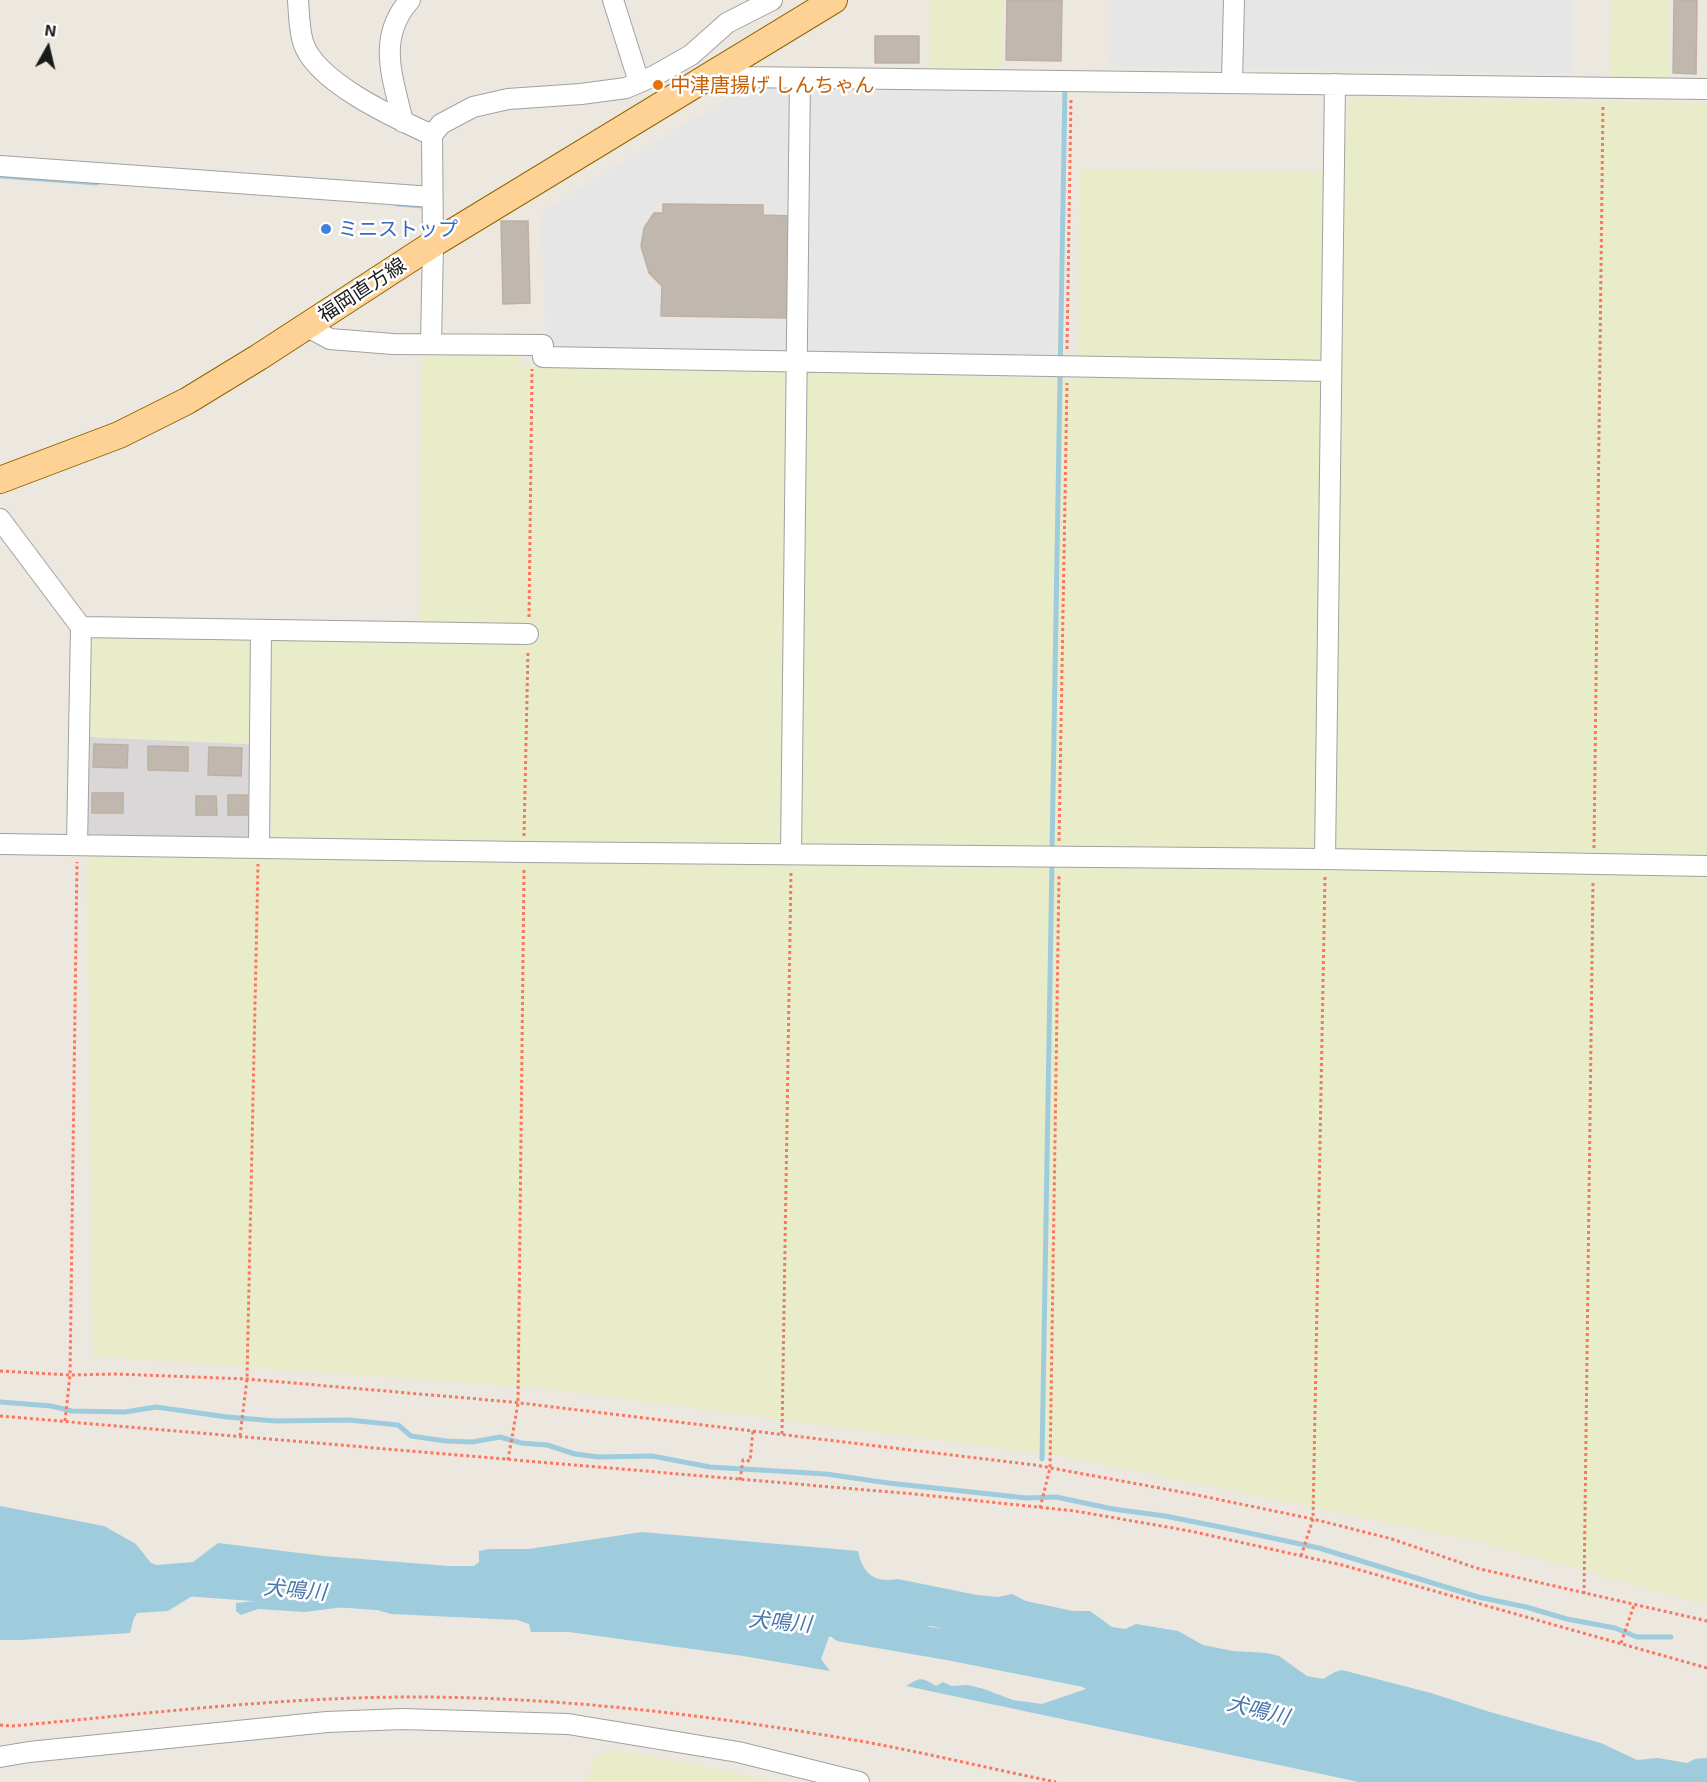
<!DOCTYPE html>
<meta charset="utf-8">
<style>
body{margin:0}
#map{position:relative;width:1707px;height:1782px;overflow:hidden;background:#ede8df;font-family:"Exo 2",sans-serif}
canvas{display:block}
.north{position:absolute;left:18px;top:18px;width:60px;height:60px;-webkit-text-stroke:4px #fff;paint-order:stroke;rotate:8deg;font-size:16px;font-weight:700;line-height:24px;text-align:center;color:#1a1a1a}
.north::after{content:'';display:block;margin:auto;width:21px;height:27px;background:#1a1a1a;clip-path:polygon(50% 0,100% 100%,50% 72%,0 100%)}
</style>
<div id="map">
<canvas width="1707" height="1782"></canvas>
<div class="north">N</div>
</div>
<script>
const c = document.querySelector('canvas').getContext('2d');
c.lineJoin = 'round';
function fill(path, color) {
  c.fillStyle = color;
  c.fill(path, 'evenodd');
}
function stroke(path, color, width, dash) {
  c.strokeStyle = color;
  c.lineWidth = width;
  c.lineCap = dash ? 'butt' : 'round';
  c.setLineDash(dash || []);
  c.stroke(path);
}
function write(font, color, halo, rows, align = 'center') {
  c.font = font + ' "Exo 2","Noto Sans JP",sans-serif';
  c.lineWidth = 5;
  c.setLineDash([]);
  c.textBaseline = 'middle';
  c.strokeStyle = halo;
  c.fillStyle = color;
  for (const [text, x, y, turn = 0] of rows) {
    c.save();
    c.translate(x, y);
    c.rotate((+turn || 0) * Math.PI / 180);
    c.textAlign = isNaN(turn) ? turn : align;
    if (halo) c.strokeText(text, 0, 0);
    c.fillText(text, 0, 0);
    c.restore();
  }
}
const residential = new Path2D(`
 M90,737L251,744V838L86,835Z`);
const farmland = new Path2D(`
 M930,0H1003L1002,68L929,67Z
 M1612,0H1670L1669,77H1609Z
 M1349,98L1707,103V1605L1477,1541L1069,1457L543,1388L93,1356L87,854L272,858L269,745L90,737V637L419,643L422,357L519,353L521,366L1078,379L1080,169L1344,173Z
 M612,1749L777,1782H587L595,1757Z`);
const parking = new Path2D(`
 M1111,0H1574L1572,73L1110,67Z
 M793,87L1063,94L1055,355L552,347V340H546L541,212L737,93L746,88ZM663,204L763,205V215L791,216L789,318L661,316V286L650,273L641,246L644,228L654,213H663Z`);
const water = new Path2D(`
 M0,1506L104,1526L136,1544L151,1563L157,1565L193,1562L218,1543L324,1556L449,1566H474L479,1562V1551L489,1549H529L642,1532L858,1551C863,1574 874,1583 898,1579L977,1595L998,1597L1012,1594L1026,1601L1073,1611H1090L1112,1627L1125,1629L1136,1624L1178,1631L1203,1645L1233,1651L1267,1653L1279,1656L1307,1676L1323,1679L1335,1672L1342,1670L1431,1693L1490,1712L1601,1743L1637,1760L1658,1758L1687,1763L1695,1759L1707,1758V1782H1359L906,1686C920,1677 922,1677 936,1686L943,1682L951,1686L968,1685L984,1689L1013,1700L1042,1704L1086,1689L1064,1676L1058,1659L1049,1652L1037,1650L1003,1649L995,1642L931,1626H914L862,1640L837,1635L829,1637L821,1659L830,1671L743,1656L569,1632H531L529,1624L517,1620L391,1614L360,1605L305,1612L258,1609L241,1615L236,1611V1603L285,1598H333L338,1589L245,1577L197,1593L168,1611L137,1613L134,1618L130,1633L21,1640H0Z`);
const stream = new Path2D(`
 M0,176L97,183
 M397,204L423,206
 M1052,851L1065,84
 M0,1402L51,1406L72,1411L125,1412L156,1407L227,1417L276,1421L349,1420L398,1425L411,1436L446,1441L472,1442L500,1437L521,1443L547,1445L575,1454L598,1457L652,1456L710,1467L826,1474L888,1483L1027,1498L1056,1497L1113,1509L1165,1516L1230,1529L1319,1548L1478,1597L1526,1607L1567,1619L1615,1628L1637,1637H1671
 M1042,1459L1052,861`);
const river = new Path2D(`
 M185,1581L376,1595
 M843,1627L953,1646L1100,1675`);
const building = new Path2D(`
 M1007,0H1062L1061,61L1006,60Z
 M1674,0H1697L1696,74L1673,73Z
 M875,36H919V63H875Z
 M663,204L763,205V215L791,216L789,318L661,316L662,286L649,273L641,246L644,228L654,213H663Z
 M501,221H528L530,303L503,304Z
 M94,744L128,745L127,768L93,767Z
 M148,746L188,747V771L148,770Z
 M209,747L242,748L241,776L208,775Z
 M92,793H123V813H92Z
 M228,795H247V815H228Z
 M196,796H216L217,815H196Z`);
const path = new Path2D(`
 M1067,349L1071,98
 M529,617L532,369
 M524,836L528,651
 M1059,841L1067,383
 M1594,848L1603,104
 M0,1371L70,1375L116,1374L247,1379L512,1402L1035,1465L1192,1494L1313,1519L1392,1539L1476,1568L1707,1621
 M0,1416L914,1494L1075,1511L1190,1531L1342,1565L1707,1668
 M65,1421L70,1375L77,862
 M782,1434L791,872
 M240,1436L247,1379L258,864
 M508,1460L518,1403L524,870
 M740,1480L743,1460L750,1461L753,1431
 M1040,1508L1050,1468L1059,875
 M1301,1556L1313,1519L1325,876
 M1584,1594L1593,881
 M1621,1643L1634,1605
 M0,1725L12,1726C146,1714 279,1697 413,1697C548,1697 684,1712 818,1734C898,1746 977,1766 1056,1782`);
const minor = new Path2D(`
 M298,0C299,13 299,29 303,42C315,82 395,118 432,135
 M613,0L639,82
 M726,65L739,77L1707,89
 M1232,82L1234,0
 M403,122C393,78 376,38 410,0
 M0,166L432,197
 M306,326L330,339L393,344L543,345V357L1331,371
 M431,344L433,244L432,135L441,124L473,107L508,99L581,94L626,88L654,76L691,55L727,23L772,0
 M0,519L81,627L77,845
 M81,627L528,634
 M0,844L524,852L1325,859L1707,866
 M259,847L261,630
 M791,854L800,78
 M1325,859L1335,84
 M0,1757L29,1752L327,1722L402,1719L568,1724L738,1752L859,1782`);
const major = new Path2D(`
 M0,480L119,435L187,401L259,357L433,244L834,0`);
const markers = [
 [658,85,6,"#e8710a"],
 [326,229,6,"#3f7fe0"]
];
const foodNames = [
 ["中津唐揚げ しんちゃん",670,85]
];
const shopNames = [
 ["ミニストップ",338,229]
];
const streetNames = [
 ["福岡直方線",362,290,-33]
];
const waterNames = [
 ["犬鳴川",295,1590,5],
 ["犬鳴川",780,1622,5],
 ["犬鳴川",1258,1710,14]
];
fill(residential, '#d9d7d7');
fill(farmland, '#e9ecc9');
fill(parking, '#e6e6e6');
fill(water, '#9eccdc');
stroke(stream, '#9eccdc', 5);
stroke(river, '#9eccdc', 30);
fill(building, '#c0b8af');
stroke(building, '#beafa2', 1.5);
stroke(minor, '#a1a1a1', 22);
stroke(major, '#916500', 28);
stroke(path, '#fb7661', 3, [3, 3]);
stroke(minor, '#fff', 20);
stroke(major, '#fdd294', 26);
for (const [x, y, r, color] of markers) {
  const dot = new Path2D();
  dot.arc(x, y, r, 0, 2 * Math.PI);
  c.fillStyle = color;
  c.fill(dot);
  stroke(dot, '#fff', 2);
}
write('20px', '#c56008', '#fff', foodNames, 'left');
write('20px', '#366cbe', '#fff', shopNames, 'left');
write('20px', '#1a1a1a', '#fff', streetNames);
write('italic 21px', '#4776aa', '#fff', waterNames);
</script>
